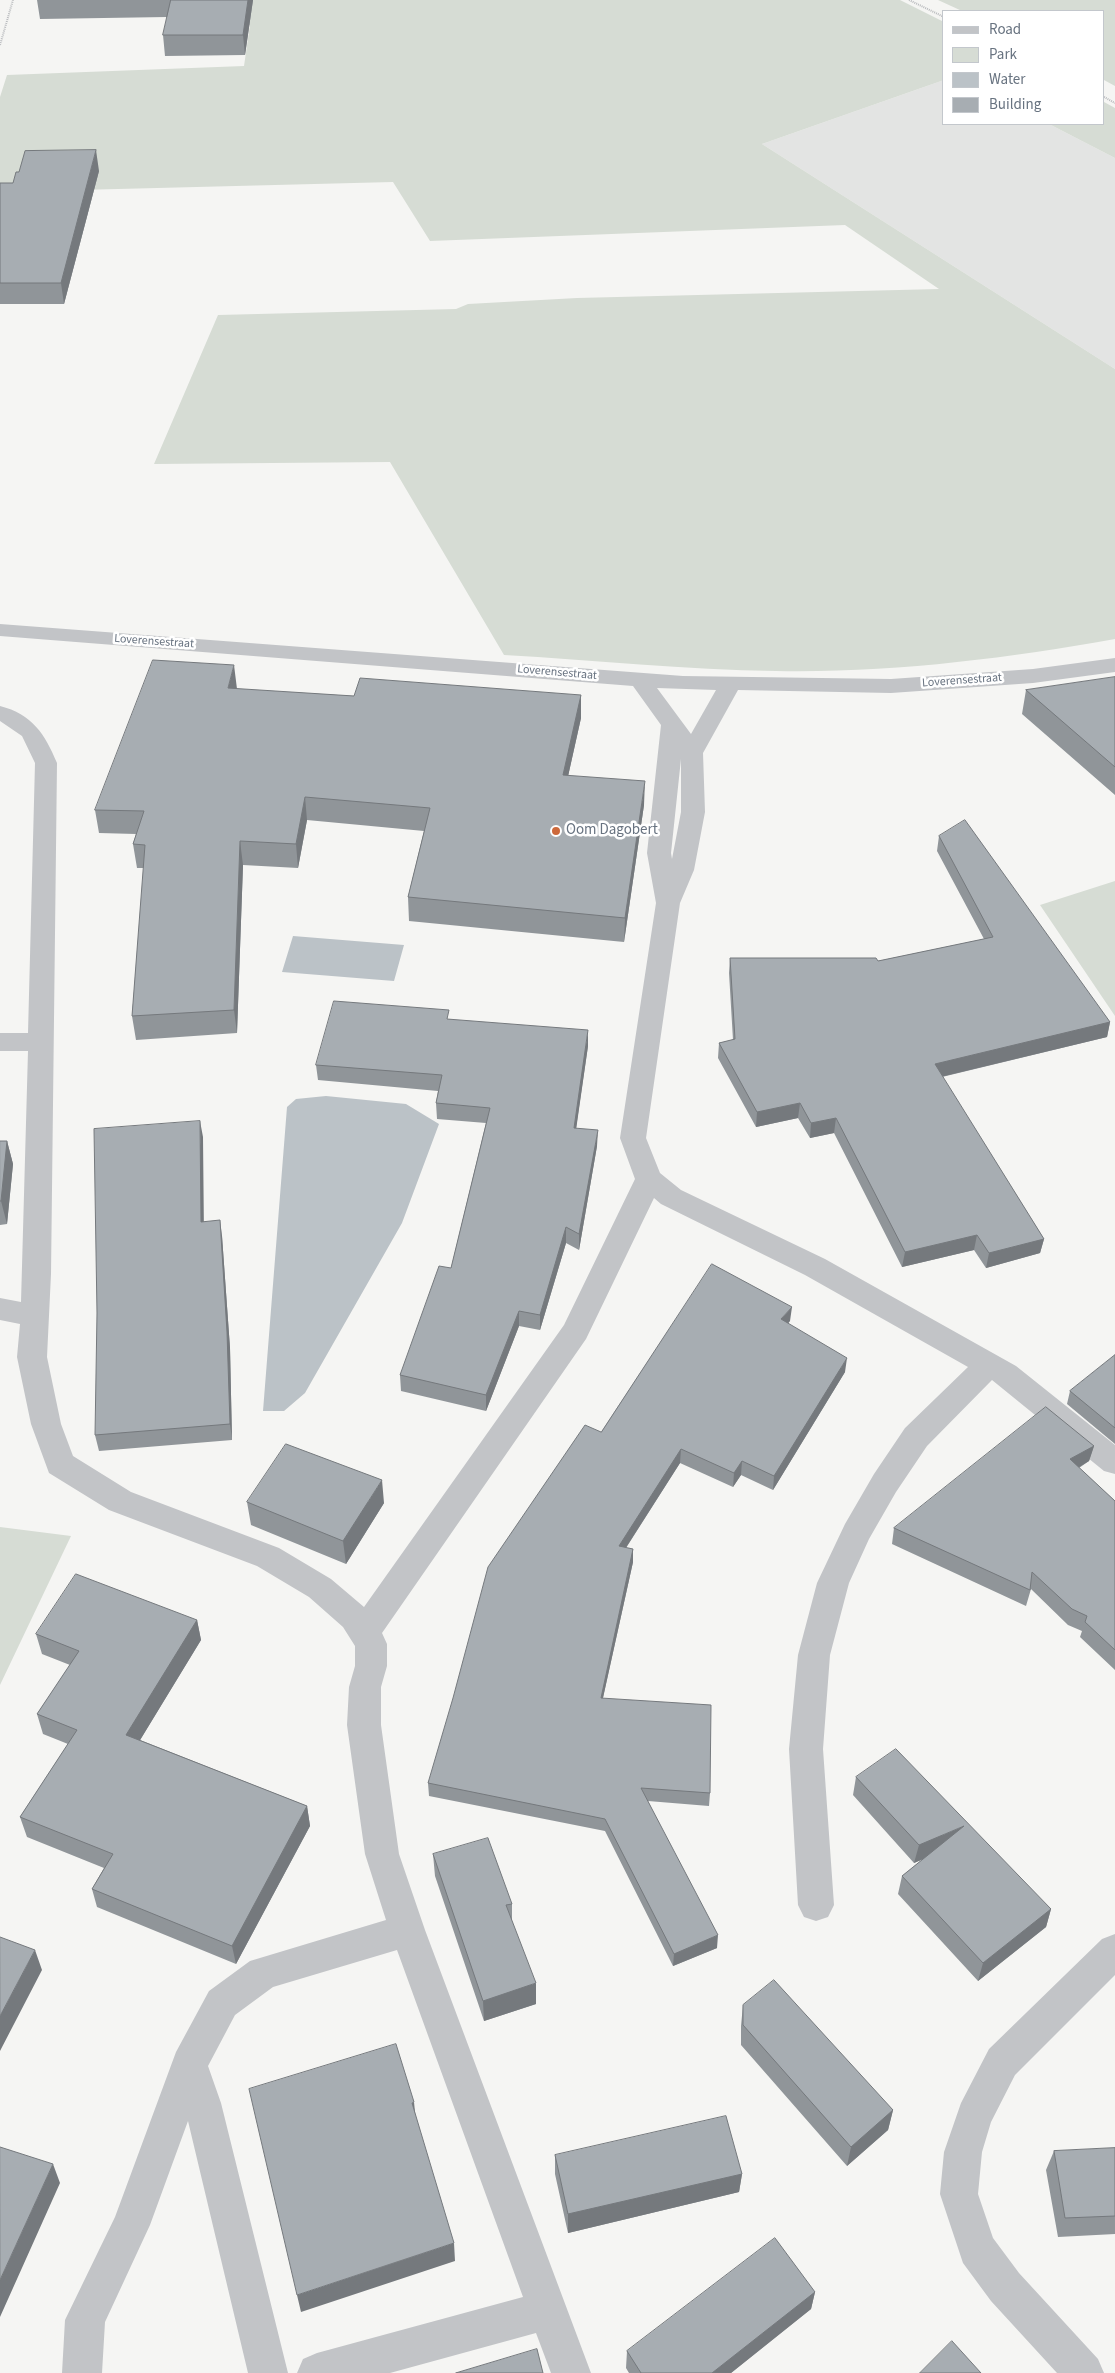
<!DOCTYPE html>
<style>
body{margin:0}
#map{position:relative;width:1115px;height:2373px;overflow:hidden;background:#f5f5f3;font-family:"Source Sans 3",sans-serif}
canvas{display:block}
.legend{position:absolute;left:942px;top:10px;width:162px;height:115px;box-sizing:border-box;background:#fff;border:1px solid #c3c7cc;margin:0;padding:6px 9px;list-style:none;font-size:15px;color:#687380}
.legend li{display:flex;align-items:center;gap:10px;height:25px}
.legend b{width:25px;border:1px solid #c3c7cc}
</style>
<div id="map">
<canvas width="1115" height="2373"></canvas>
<ul class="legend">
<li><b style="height:6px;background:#c2c4c7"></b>Road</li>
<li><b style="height:14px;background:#d6dcd4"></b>Park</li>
<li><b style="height:14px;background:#bbc2c7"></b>Water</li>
<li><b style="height:14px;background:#a7adb2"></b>Building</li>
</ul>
</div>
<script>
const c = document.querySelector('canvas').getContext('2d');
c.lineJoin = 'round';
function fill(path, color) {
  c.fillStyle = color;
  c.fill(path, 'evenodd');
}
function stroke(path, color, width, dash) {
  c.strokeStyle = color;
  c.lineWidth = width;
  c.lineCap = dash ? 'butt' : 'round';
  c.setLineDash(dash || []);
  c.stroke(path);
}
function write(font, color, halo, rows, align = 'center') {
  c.font = font + ' "Source Sans 3",sans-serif';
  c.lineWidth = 5;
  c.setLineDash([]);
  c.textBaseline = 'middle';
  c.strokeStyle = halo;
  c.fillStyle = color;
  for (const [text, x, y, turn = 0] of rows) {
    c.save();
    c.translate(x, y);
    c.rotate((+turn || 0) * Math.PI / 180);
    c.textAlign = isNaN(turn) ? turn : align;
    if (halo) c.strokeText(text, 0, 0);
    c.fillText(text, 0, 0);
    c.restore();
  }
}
const built = new Path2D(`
 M944,80V124H1049L1115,158V369L762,144Z`);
const green = new Path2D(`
 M186,0H900L944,22V80L762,144L1115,369V639C1003,659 890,673 776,671C686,670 594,660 504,655L390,462L154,464L218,315L456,309L468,304L577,298L939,289L845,225L430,241L393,182L0,192V97L7,75L244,66L250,25H241Z
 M938,0H1115V86L1104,80V11H962Z
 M1104,102L1115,108V158L1049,124H1104Z
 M1115,881V1016L1040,905Z
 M0,1527L71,1536L0,1685Z`);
const water = new Path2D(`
 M293,936L404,945L394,981L282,972Z
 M326,1096L406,1104L439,1124L402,1223L305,1393L284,1411H263L287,1107L296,1099Z`);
const path = new Path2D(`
 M909,0L944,17
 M0,45L13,0
 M1104,97L1115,103`);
const minor = new Path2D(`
 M0,624L683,676L891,679L1033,669L1115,658V672L1033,683L891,693L738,690L703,753L705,812L694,870L680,903L646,1138L660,1173L681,1190L825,1259L1016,1366L1115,1445V1474L1104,1471L992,1380L927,1446L896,1492L869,1539L849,1583L830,1655L823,1749L834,1905L828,1917L816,1921L804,1917L798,1905L789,1749L798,1655L817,1583L845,1524L874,1474L905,1428L968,1367L805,1275L661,1204L654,1198L586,1339L382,1633L387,1644V1666L381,1687V1725L399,1854L425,1930L591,2373H551L536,2333L390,2373H297L303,2359L317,2353L523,2297L397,1950L273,1987L235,2015L208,2066L221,2103L288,2373H248L188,2121L150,2225L105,2322L102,2373H62L65,2320L115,2217L176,2052L209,1991L250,1961L386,1920L365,1854L347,1725L349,1687L355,1666V1646L343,1627L309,1597L257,1566L109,1510L49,1473L31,1424L17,1357L20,1324L0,1320V1298L21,1302L28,1051H0V1033H28L35,763L22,736L0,721V706C32,714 45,734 57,763L51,1274L47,1357L61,1424L73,1456L131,1492L279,1548L331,1579L364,1607L564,1325L635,1179L620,1138L656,903L647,853L661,725L633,686L0,636ZM657,688L716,690L691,734ZM681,759V812L672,859L671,853Z
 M1115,1934V1975L1015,2075L991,2122L982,2152L978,2194L993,2238L1019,2273L1098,2359L1104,2373H1057L991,2301L963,2263L940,2194L944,2152L961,2103L989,2049L1102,1939Z`);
const wall = new Path2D(`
 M37,0H253L245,55L165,56L163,35L167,17L40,19Z
 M99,171L64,304H0V183H13Z
 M1115,677V795L1022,714L1026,690Z
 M236,689L354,696L581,695V718L568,776L644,805L624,942L409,921L408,897L424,831L307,820L298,868L243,865L237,1033L136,1040L132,1016L144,868H137L133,844L136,834L99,833L95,810Z
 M939,836L1110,1022L1107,1037L942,1077L1044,1239L1040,1253L986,1268L974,1250L902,1267L834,1133L810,1138L798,1118L756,1127L718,1058L719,1043L733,1040L729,973L730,958L878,961L984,939L937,851Z
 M449,1019L588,1046L576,1128L597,1146L579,1250L566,1243L540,1330L519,1326L486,1411L401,1391L400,1375L451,1268L486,1123L437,1119L436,1103L438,1091L318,1080L316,1065Z
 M203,1137V1222L222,1236L230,1348L232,1440L99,1451L95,1435Z
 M0,1141H7L13,1164L7,1224L0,1225Z
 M790,1321L788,1323L845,1372L773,1490L741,1475L733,1487L680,1463L626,1548L633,1549V1562L603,1698L710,1793L709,1806L648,1801L717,1948L673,1966L605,1831L429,1796L428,1783L601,1432Z
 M1115,1355V1444L1067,1404L1070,1391Z
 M1094,1446L1089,1461L1079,1468L1115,1501V1670L1080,1637L1082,1631L1068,1625L1031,1589L1026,1606L892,1544L894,1528Z
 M247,1502L384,1503L346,1564L251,1525Z
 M197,1620L201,1640L140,1740L307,1806L310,1826L236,1964L97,1907L92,1889L104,1868L27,1837L20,1817L68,1744L43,1734L37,1714L70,1665L42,1654L36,1634Z
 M856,1777L1051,1909L1046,1927L978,1981L898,1894L902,1876L923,1859L914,1863L853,1795Z
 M433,1854L512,1904V1921L536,2004L484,2021L435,1876Z
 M743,2005L893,2110L888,2130L847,2166L741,2045V2026Z
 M1115,2148V2234L1058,2237L1046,2170L1054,2151Z
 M555,2155L742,2174L739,2192L568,2233L555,2174Z
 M815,2292L811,2309L731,2373H629L626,2368L627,2351Z`);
const shadedWall = new Path2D(`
 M248,0H253L245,55L243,35Z
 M96,150L99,171L64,304L61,283Z
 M234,665L237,689L231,712L228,688Z
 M581,695V718L563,799V775Z
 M645,781L644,805L624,942L625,918Z
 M305,797L307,820L298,868L296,844Z
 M240,841L243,865L237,1033L234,1010Z
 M1110,1022L1107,1037L932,1079L935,1064Z
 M588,1030V1046L574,1144V1128Z
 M800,1103L798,1118L756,1127L757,1112Z
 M836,1118L834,1133L810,1138L811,1123Z
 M200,1121L203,1137L204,1238L201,1222Z
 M598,1130L597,1146L579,1250V1234Z
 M7,1141L13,1164L7,1224L1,1201Z
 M220,1220L222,1236L230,1348L232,1440L230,1424Z
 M566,1227V1243L540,1330V1315Z
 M977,1235L974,1250L902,1267L905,1252Z
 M1044,1239L1040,1253L986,1268L989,1253Z
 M792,1307L790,1321L780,1333L781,1319Z
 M519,1311V1326L486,1411V1395Z
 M847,1358L845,1372L773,1490L774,1476Z
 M1094,1446L1089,1461L1066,1475L1070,1459Z
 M681,1449L680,1463L618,1560L619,1546Z
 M742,1461L741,1475L733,1487L734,1473Z
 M382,1480L384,1503L346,1564L343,1541Z
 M633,1549V1562L600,1711L601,1698Z
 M197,1620L201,1640L131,1755L126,1735Z
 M307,1806L310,1826L236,1964L232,1946Z
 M964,1826L959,1844L914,1863L919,1845Z
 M1051,1909L1046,1927L978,1981L983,1963Z
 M718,1935L717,1948L673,1966L674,1954Z
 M35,1950L42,1970L0,2051V2016Z
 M536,1983V2004L484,2021L483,2001Z
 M414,2102L416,2122L412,2103Z
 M893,2110L888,2130L847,2166L851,2147Z
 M53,2164L60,2183L0,2317V2280Z
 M742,2174L739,2192L568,2233V2214Z
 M454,2243L455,2261L301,2312L297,2295Z
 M815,2292L811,2309L731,2373H712Z`);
const building = new Path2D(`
 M171,0H248L243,35H163Z
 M96,150L61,283H0V183H13L16,172H19L25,151Z
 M153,660L234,665L228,688L354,696L360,678L581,695L563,775L645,781L625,918L408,897L430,808L305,797L296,844L240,841L234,1010L132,1016L145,845L133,844L144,811L95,810Z
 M1115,677V767L1026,690Z
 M965,820L1110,1022L935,1064L1044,1239L989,1253L977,1235L905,1252L836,1118L811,1123L800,1103L757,1112L719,1043L735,1039L730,958H876L878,961L993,937L939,836Z
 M334,1001L449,1010L447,1019L588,1030L574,1128L598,1130L579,1234L566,1227L540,1315L519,1311L486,1395L400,1375L439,1266L451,1268L490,1108L436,1103L442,1075L316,1065Z
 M200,1121L201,1222L220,1220L227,1332L230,1424L95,1435L97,1313L94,1129Z
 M0,1141H7L1,1201H0Z
 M712,1264L792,1307L781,1319L847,1358L774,1476L742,1461L734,1473L681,1449L619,1546L633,1549L601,1698L711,1705L710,1793L641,1788L718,1935L674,1954L605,1819L428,1783L453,1698L488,1567L585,1425L601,1432Z
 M1115,1355V1428L1070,1391Z
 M1046,1407L1094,1446L1070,1459L1115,1501V1650L1085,1622L1087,1616L1072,1609L1032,1572L1030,1590L894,1528Z
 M286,1444L382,1480L343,1541L247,1502Z
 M76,1574L197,1620L126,1735L307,1806L232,1946L92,1889L113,1854L20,1817L77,1730L37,1714L79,1651L36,1634Z
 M896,1749L1051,1909L983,1963L902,1876L964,1826L919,1845L856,1777Z
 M488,1838L512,1904L506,1905L536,1983L483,2001L433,1854Z
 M0,1937L35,1950L0,2016Z
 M774,1980L893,2110L851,2147L743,2025V2005Z
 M396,2044L414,2102L412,2103L454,2243L297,2295L249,2089Z
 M726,2116L742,2174L568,2214L555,2155Z
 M0,2147L53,2164L0,2280Z
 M1115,2148V2216L1065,2218L1054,2151Z
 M775,2238L815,2292L712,2373H641L627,2351Z
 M952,2341L981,2373H920Z
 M537,2349L543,2373H456Z`);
const markers = [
 [556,831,5,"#cd693b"]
];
const farStreetnames = [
 ["Loverensestraat",154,642,4],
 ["Loverensestraat",557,673,5],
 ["Loverensestraat",962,681,-4]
];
const poiNames = [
 ["Oom Dagobert",566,831]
];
fill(built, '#e3e4e3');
fill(green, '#d6dcd4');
fill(water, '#bbc2c7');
stroke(path, '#b9bbbe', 2, [1, 1]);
fill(minor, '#c2c4c7');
fill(wall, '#909599');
fill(shadedWall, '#75797d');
fill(building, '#a7adb2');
stroke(building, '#75797d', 1);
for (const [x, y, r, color] of markers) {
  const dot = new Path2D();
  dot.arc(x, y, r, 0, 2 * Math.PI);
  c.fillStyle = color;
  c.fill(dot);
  stroke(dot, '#fff', 2);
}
write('12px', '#687380', '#fff', farStreetnames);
write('15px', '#687380', '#fff', poiNames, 'left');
</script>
